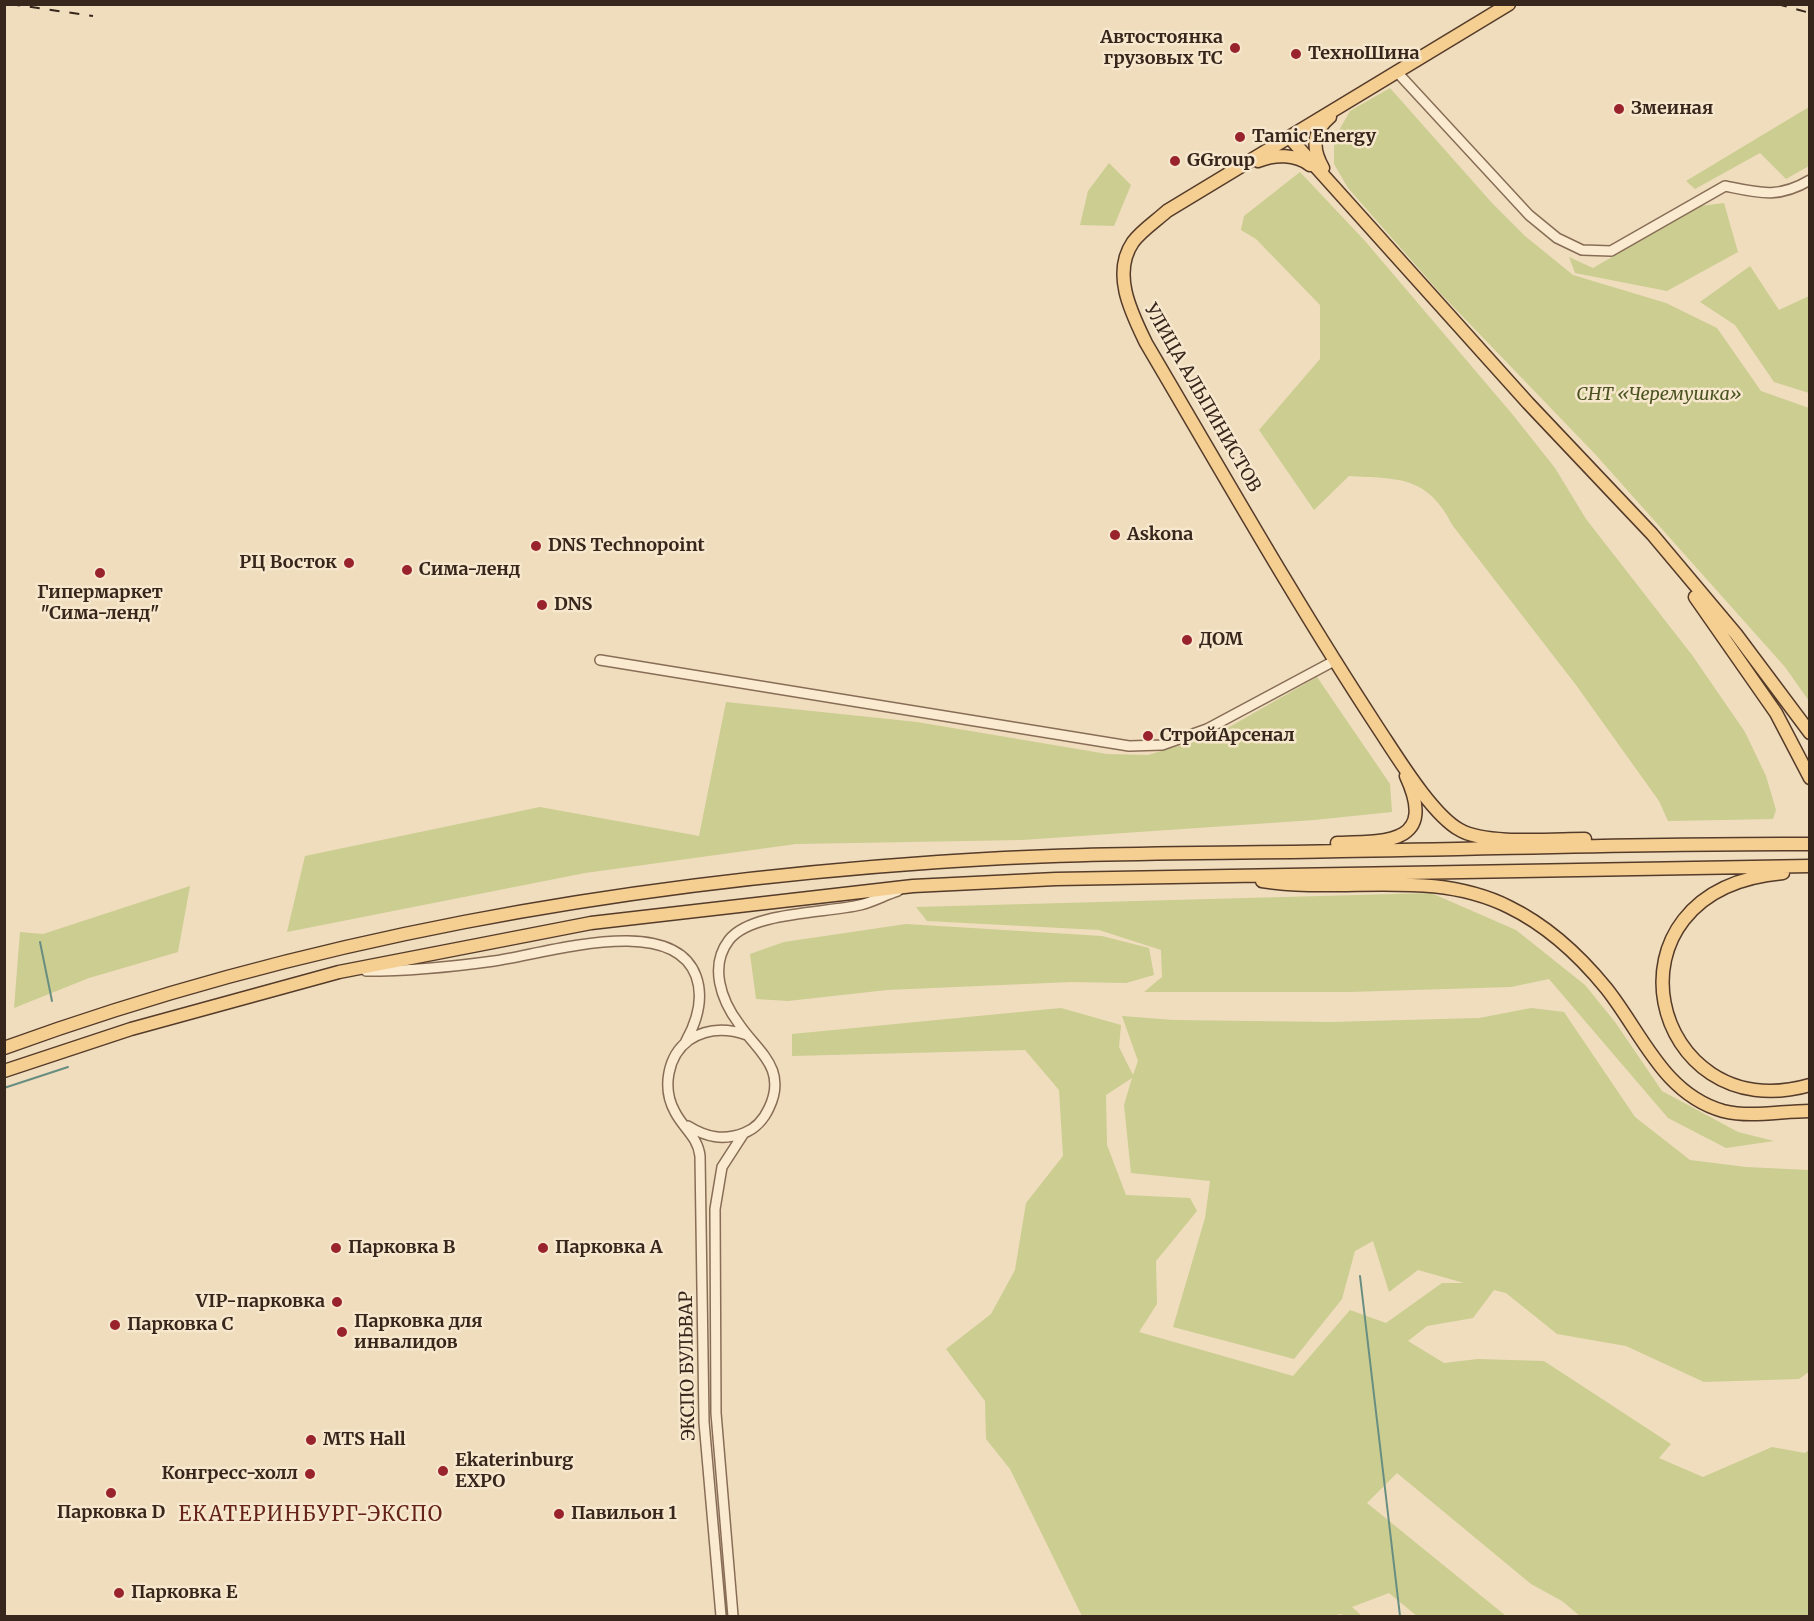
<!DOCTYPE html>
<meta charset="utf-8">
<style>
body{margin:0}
#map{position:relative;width:1814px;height:1621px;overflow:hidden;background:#efddbd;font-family:Merriweather,serif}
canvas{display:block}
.frame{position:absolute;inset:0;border:6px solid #36261b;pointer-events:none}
</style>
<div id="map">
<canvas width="1814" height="1621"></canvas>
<div class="frame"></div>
</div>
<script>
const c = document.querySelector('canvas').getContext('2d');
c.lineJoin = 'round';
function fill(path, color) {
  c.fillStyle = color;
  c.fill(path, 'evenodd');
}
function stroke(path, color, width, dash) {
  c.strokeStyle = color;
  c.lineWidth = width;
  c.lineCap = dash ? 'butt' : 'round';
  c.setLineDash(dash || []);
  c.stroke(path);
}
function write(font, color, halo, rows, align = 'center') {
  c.font = font + ' Merriweather,serif';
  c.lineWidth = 5;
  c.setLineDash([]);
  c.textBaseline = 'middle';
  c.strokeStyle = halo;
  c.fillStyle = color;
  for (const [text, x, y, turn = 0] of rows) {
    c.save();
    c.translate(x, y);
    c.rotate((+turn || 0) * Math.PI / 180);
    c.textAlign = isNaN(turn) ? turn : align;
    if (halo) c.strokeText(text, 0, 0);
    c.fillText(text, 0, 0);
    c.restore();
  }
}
const green = new Path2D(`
 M1390,88L1492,203L1525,236L1573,275L1666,303L1717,328L1761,391L1809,408V701L1785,667L1595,454L1441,294L1348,188L1334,164V139L1350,111Z
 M1809,107V166L1786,179L1760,153L1695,189L1686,181Z
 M1109,163L1131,185L1114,226L1080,225L1088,191Z
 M1300,172L1365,241L1513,415L1555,468L1586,519L1692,655L1745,732L1766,776L1776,810L1773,819L1668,821L1659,801L1576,685L1453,526C1427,475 1399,479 1349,476L1314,510L1259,430L1320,359V305L1256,239L1241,230L1244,216Z
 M1724,203L1738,252L1667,291L1575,273L1569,257L1593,268L1700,206Z
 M1750,266L1779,310L1809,296V393L1774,382L1735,325L1700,302Z
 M1317,677L1390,784L1392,812L1314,820L1022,840L796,844L585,873L287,932L305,856L540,807L699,836L726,702L917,722L1107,754L1148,755L1217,734Z
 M190,886L178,952L89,978L14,1008L20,932L43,934Z
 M1431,893L1516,930L1585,985L1615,1022L1662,1091L1738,1132L1774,1141L1726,1148L1668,1118L1549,979L1511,987L1349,992H1144L1162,977L1161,950L1099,930L927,921L916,907Z
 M906,924L1102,936L1149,948L1154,975L1126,983L1071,982L887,990L788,1001L756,999L750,954L784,942Z
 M1061,1008L1121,1025L1119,1047L1133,1075L1138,1061L1122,1016L1173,1020L1330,1022L1479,1018L1531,1008L1564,1012L1635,1117L1690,1160L1746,1167L1809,1170L1810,1371L1799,1379L1704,1382L1626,1346L1557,1334L1506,1293L1494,1290L1473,1318L1427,1326L1408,1341L1444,1363L1478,1359L1544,1361L1671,1444L1659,1458L1703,1477L1772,1447L1805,1453L1809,1450V1616H1580L1562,1601L1531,1584L1397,1473L1367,1503L1506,1616H1417L1389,1593L1352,1607L1362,1616H1344L1341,1614L1330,1616H1082L1010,1469L986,1439L985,1401L946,1349L991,1314L1015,1270L1026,1203L1063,1156L1059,1090L1025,1050L792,1056V1034ZM1132,1078L1124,1105L1131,1173L1210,1181L1205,1218L1173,1327L1294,1359L1342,1299L1355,1251L1373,1241L1389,1292L1418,1270L1464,1283H1442L1386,1323L1350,1310L1293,1376L1139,1332L1157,1304L1156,1261L1197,1211L1190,1198L1126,1195L1107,1145L1106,1095Z`);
const stream = new Path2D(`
 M40,942L52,1001
 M4,1088L68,1067
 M1360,1276L1400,1616`);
const minor = new Path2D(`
 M1396,71L1529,215L1557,238L1582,250L1611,251L1725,186C1759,193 1778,199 1810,180
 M600,660L1129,746L1162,745L1207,729L1334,661
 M366,971C409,971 451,967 494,961C545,954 672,912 696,976C704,998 697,1021 686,1041
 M688,1126C706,1137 723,1141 744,1133C755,1129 764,1119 769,1108C788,1068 757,1051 739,1024C721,1000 709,966 729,940C750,912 826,913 860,905C873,902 885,895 898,891
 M721,1616L704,1422L700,1156C698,1137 683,1128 675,1112C662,1089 667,1056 689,1040C707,1028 727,1028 747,1035
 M733,1616L716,1413L715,1209L722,1167L744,1133`);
const major = new Path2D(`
 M1509,4L1167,211C1156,221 1141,231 1133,242C1111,274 1132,314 1146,343C1222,472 1296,603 1378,728C1396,755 1432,815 1460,830C1486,845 1554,839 1585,839
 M1289,137L1528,403L1652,534L1736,634L1810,733
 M1258,161C1275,154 1296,154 1310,165
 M1323,168C1312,149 1312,132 1330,117
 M1695,597L1776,713L1810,778
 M1337,843C1388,842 1437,843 1406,776
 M1783,873C1591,890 1650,1131 1810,1085
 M1262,881C1345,894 1431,868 1509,907C1548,926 1579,955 1606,988C1642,1033 1663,1094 1723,1111C1751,1118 1781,1111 1810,1111
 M4,1048C306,938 618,884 938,862C1070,852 1208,854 1341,851C1497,849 1653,843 1810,844
 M4,1071L131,1029L339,972L591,923L913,886L1056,879L1810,866`);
const rail = new Path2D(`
 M10,4L93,16
 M1777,4L1810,13`);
const markers = [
 [1235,48,6,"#99232d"],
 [1296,54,6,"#99232d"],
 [1619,109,6,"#99232d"],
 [1240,137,6,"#99232d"],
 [1175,161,6,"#99232d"],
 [1115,535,6,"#99232d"],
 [536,546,6,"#99232d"],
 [349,563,6,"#99232d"],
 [407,570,6,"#99232d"],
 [100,573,6,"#99232d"],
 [542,605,6,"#99232d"],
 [1187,640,6,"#99232d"],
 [1148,736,6,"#99232d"],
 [336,1248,6,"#99232d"],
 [543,1248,6,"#99232d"],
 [337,1302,6,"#99232d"],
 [115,1325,6,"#99232d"],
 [342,1332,6,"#99232d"],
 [311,1440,6,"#99232d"],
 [443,1471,6,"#99232d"],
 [310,1474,6,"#99232d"],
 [111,1493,6,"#99232d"],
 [559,1514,6,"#99232d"],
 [119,1593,6,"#99232d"]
];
const poiNames = [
 ["Автостоянка",1223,38,"right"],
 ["грузовых ТС",1223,59,"right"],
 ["ТехноШина",1308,54],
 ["Змеиная",1631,109],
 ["Tamic Energy",1252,137],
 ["GGroup",1187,161],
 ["Askona",1127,535],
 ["DNS Technopoint",548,546],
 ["РЦ Восток",337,563,"right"],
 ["Сима-ленд",419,570],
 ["Гипермаркет",100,593,"center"],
 ["\"Сима-ленд\"",100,614,"center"],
 ["DNS",554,605],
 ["ДОМ",1199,640],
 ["СтройАрсенал",1160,736],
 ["Парковка B",348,1248],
 ["Парковка A",555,1248],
 ["VIP-парковка",325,1302,"right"],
 ["Парковка для",354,1322],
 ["инвалидов",354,1343],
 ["Парковка C",127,1325],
 ["MTS Hall",323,1440],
 ["Ekaterinburg",455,1461],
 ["EXPO",455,1482],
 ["Конгресс-холл",298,1474,"right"],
 ["Парковка D",111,1513,"center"],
 ["Павильон 1",571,1514],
 ["Парковка E",131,1593]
];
const parkNames = [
 ["СНТ «Черемушка»",1659,395]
];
const streetNames = [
 ["УЛИЦА АЛЬПИНИСТОВ",1202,398,60],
 ["ЭКСПО БУЛЬВАР",688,1366,-91]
];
const neighbourhoodNames = [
 ["ЕКАТЕРИНБУРГ-ЭКСПО",311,1515]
];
fill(green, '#cbcd91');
stroke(stream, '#688e82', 2);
stroke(minor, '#886d56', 12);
stroke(major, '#553b2a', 15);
stroke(minor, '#faebd0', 9);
stroke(major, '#f5cf92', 12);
stroke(rail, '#36261b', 2, [10, 10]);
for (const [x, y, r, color] of markers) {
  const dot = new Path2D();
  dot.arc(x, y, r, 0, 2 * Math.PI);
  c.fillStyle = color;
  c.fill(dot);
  stroke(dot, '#f7e7cd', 2);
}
write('bold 18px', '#36261b', '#f7e7cd', poiNames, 'left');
write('italic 18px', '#4b5421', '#f7e7cd', parkNames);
write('18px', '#36261b', '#f7e7cd', streetNames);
c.letterSpacing = '1.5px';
write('20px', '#652319', '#f7e7cd', neighbourhoodNames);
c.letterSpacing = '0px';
</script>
